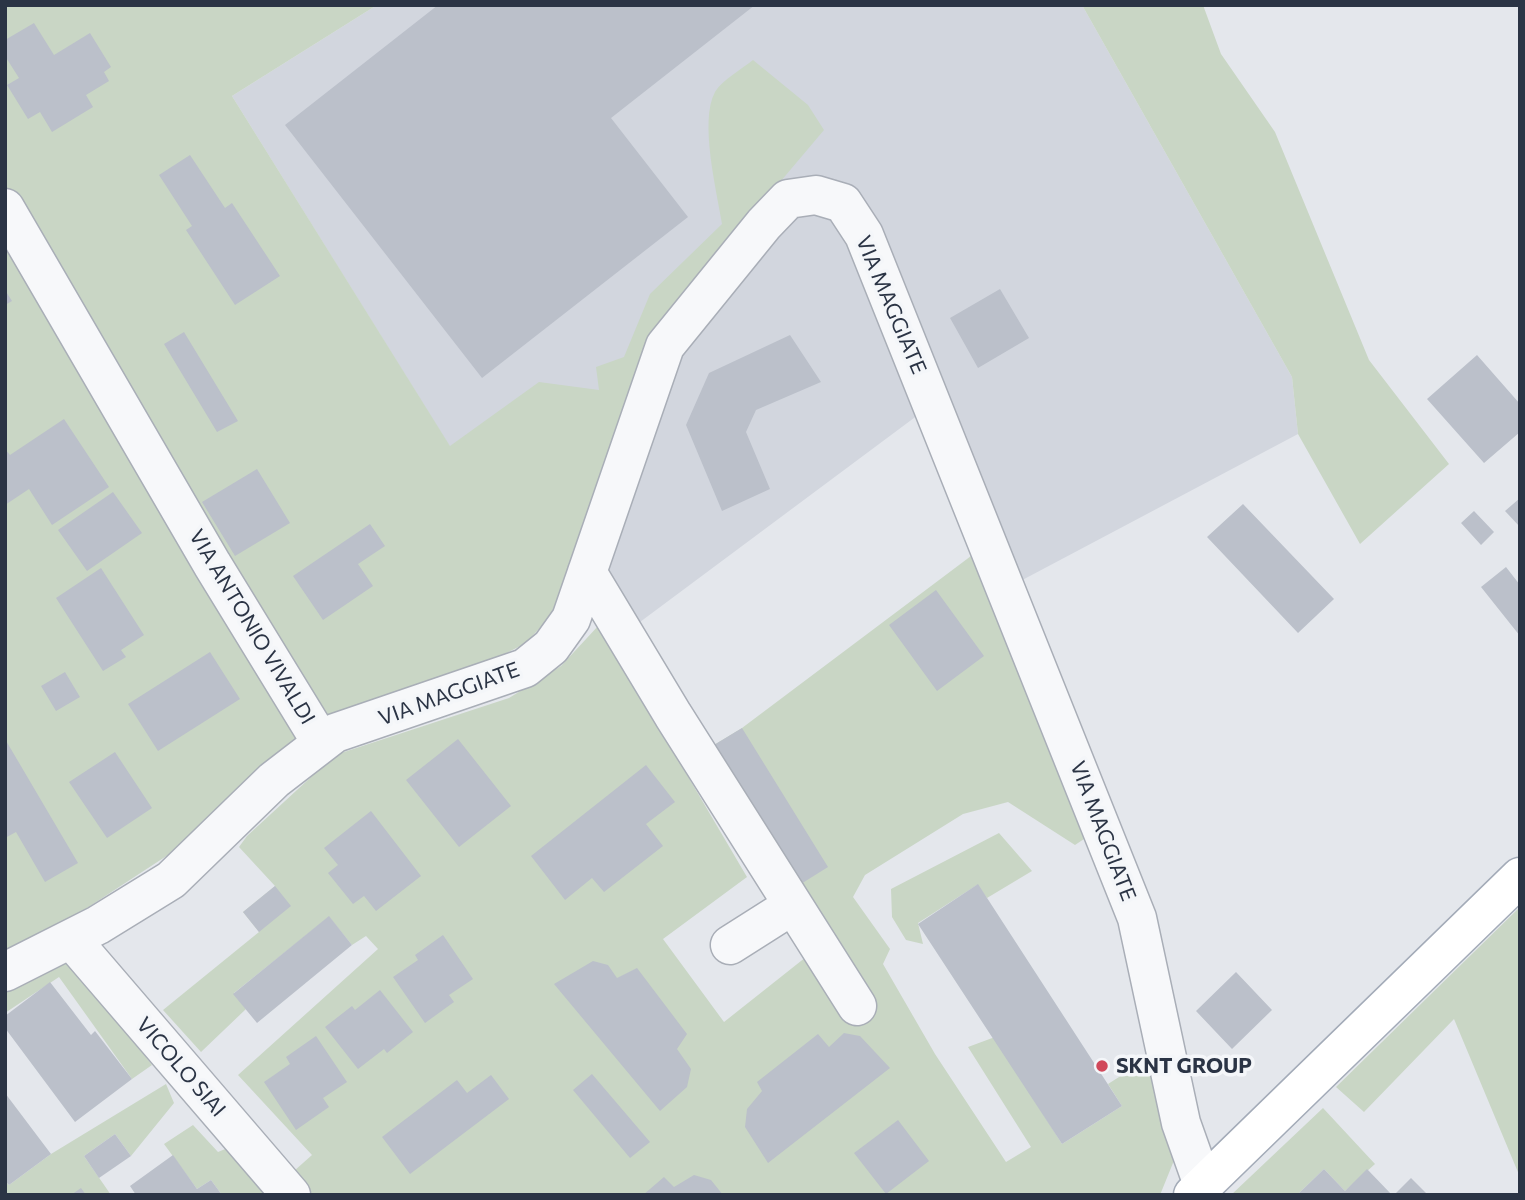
<!DOCTYPE html>
<style>
body{margin:0}
#map{position:relative;width:1525px;height:1200px;overflow:hidden;background:#e4e7ec;font-family:Commissioner,sans-serif}
canvas{display:block}
.frame{position:absolute;inset:0;border:7px solid #2b3445;pointer-events:none}
</style>
<div id="map">
<canvas width="1525" height="1200"></canvas>
<div class="frame"></div>
</div>
<script>
const c = document.querySelector('canvas').getContext('2d');
c.lineJoin = 'round';
function fill(path, color) {
  c.fillStyle = color;
  c.fill(path, 'evenodd');
}
function stroke(path, color, width, dash) {
  c.strokeStyle = color;
  c.lineWidth = width;
  c.lineCap = dash ? 'butt' : 'round';
  c.setLineDash(dash || []);
  c.stroke(path);
}
function write(font, color, halo, rows, align = 'center') {
  c.font = font + ' Commissioner,sans-serif';
  c.lineWidth = 7;
  c.setLineDash([]);
  c.textBaseline = 'middle';
  c.strokeStyle = halo;
  c.fillStyle = color;
  for (const [text, x, y, turn = 0] of rows) {
    c.save();
    c.translate(x, y);
    c.rotate((+turn || 0) * Math.PI / 180);
    c.textAlign = isNaN(turn) ? turn : align;
    if (halo) c.strokeText(text, 0, 0);
    c.fillText(text, 0, 0);
    c.restore();
  }
}
const built = new Path2D(`
 M377,5H1082L1292,377L1298,434L1011,586L922,412L640,622L576,547L495,415L450,447L232,96Z`);
const green = new Path2D(`
 M5,5H377L232,96L450,446L539,382L599,390L596,367L624,357L650,294L722,224C717,192 699,121 715,92C722,80 742,69 753,60L808,105L824,130L655,330L560,606L526,643L489,662L171,853L61,925L5,954Z
 M1082,5H1203L1221,54L1275,132L1369,360L1449,464L1360,544L1298,434L1292,377Z
 M979,550L1087,837L1075,845L1008,802L963,814L865,875L853,897L890,949L883,964L935,1054L1006,1162L1031,1147L968,1047L995,1037L1062,1144L1122,1106L1108,1084L1146,1060L1175,1158L1160,1195H313L294,1171L312,1155L238,1075L378,949L366,936L352,945L329,917L234,993L246,1009L201,1052L163,1010L259,932L243,912L275,886L239,847L247,836L335,755L509,698L561,666L599,625L747,877L663,939L724,1022L830,938L709,748L742,728Z
 M999,833L1032,871L987,898L977,885L918,923L923,944L906,940L892,917L891,889Z
 M1520,907V1177L1454,1019L1364,1112L1336,1087Z
 M65,949L152,1065L132,1079L59,977L5,1013V981Z
 M166,1084L174,1103L131,1156L115,1134L84,1156L111,1195H5V1181L9,1185L51,1154Z
 M1323,1108L1375,1164L1345,1191L1324,1169L1297,1195H1231Z
 M193,1125L218,1152L235,1145L275,1195H222L211,1180L197,1189L164,1144Z`);
const building = new Path2D(`
 M438,5H755L611,118L688,217L482,378L285,125Z
 M34,23L54,55L90,33L111,67L104,72L109,81L86,95L93,107L52,132L40,112L28,119L7,85L19,78L5,56V40Z
 M190,155L225,208L232,203L280,276L235,305L186,230L192,226L159,175Z
 M1000,289L1029,338L978,368L950,318Z
 M5,290L12,301L5,305Z
 M184,332L238,421L217,432L164,344Z
 M790,335L821,382L756,410L746,432L770,489L722,511L686,425L709,373Z
 M1477,355L1520,404V432L1484,463L1427,399Z
 M64,419L109,487L52,525L29,489L5,505V449L10,455Z
 M257,469L290,523L235,556L202,502Z
 M113,492L142,533L87,571L58,530Z
 M1520,498V527L1505,511Z
 M1243,504L1334,599L1298,633L1207,537Z
 M1474,511L1494,532L1481,545L1461,523Z
 M370,524L385,546L358,564L373,586L323,620L293,576Z
 M1506,567L1520,585V636L1481,587Z
 M101,568L144,635L121,650L126,657L103,671L56,598Z
 M936,590L984,656L937,691L889,625Z
 M210,652L240,699L158,751L128,704Z
 M65,672L80,697L56,711L41,686Z
 M742,728L828,867L796,887L709,748Z
 M5,739L78,863L45,882L16,832L5,838Z
 M458,739L511,806L459,847L406,780Z
 M115,752L152,808L107,838L69,782Z
 M646,765L675,802L646,824L663,846L604,892L592,878L565,900L531,856Z
 M371,811L421,876L376,911L364,896L353,904L328,873L338,865L324,848Z
 M978,884L1122,1106L1062,1144L918,924Z
 M275,886L291,906L259,932L243,912Z
 M329,916L352,945L257,1023L233,994Z
 M443,935L473,979L449,995L454,1002L425,1023L393,977L418,960L415,955Z
 M593,961L608,965L617,978L637,968L687,1034L677,1049L691,1069L687,1087L660,1111L554,984Z
 M1236,972L1272,1010L1232,1049L1196,1011Z
 M50,982L91,1035L95,1031L132,1079L75,1122L5,1028V1016Z
 M380,990L413,1032L387,1053L384,1049L358,1069L325,1027L352,1006L355,1010Z
 M844,1033L860,1036L890,1068L768,1163L745,1127L747,1109L762,1091L757,1082L818,1034L829,1047Z
 M316,1036L347,1082L323,1098L329,1107L296,1130L264,1082L290,1064L286,1057Z
 M592,1074L650,1142L630,1158L573,1090Z
 M491,1075L509,1099L410,1174L382,1137L457,1080L467,1093Z
 M5,1093L51,1154L9,1185L5,1181Z
 M898,1120L929,1161L886,1194L854,1153Z
 M115,1134L131,1156L99,1178L84,1156Z
 M173,1155L197,1189L211,1180L222,1195H136L130,1186Z
 M1324,1169L1345,1191L1367,1169L1392,1195H1297Z
 M694,1175L711,1180L723,1195H643L664,1177L674,1187Z
 M1411,1178L1428,1195H1394Z
 M81,1188L86,1195H71Z`);
const minor = new Path2D(`
 M5,208L212,564L321,742
 M587,572L673,715L857,1006
 M71,939L291,1195
 M730,945L793,905
 M5,972L98,925L171,880L274,780L335,733L525,668L551,647L571,619L665,346L764,224L788,199L816,195L843,203L864,235L1137,918L1181,1123L1203,1185`);
const major = new Path2D(`
 M1193,1195L1520,877`);
const markers = [
 [1102,1066,7,"#d1495b"]
];
const streetNames = [
 ["VIA MAGGIATE",891,305,67],
 ["VIA ANTONIO VIVALDI",252,627,59],
 ["VIA MAGGIATE",449,694,-20],
 ["VIA MAGGIATE",1103,831,69],
 ["VICOLO SIAI",181,1067,49]
];
const poiNames = [
 ["SKNT GROUP",1116,1066]
];
fill(built, '#d2d6de');
fill(green, '#c9d6c5');
fill(building, '#bbc0ca');
stroke(minor, '#a9aeb7', 41);
stroke(major, '#a3abb8', 41);
stroke(minor, '#f7f8fa', 38);
stroke(major, '#fff', 38);
for (const [x, y, r, color] of markers) {
  const dot = new Path2D();
  dot.arc(x, y, r, 0, 2 * Math.PI);
  c.fillStyle = color;
  c.fill(dot);
  stroke(dot, '#f4f6f9', 2.5);
}
write('21px', '#2b3445', '#f4f6f9', streetNames);
write('bold 21px', '#2b3445', '#f4f6f9', poiNames, 'left');
</script>
